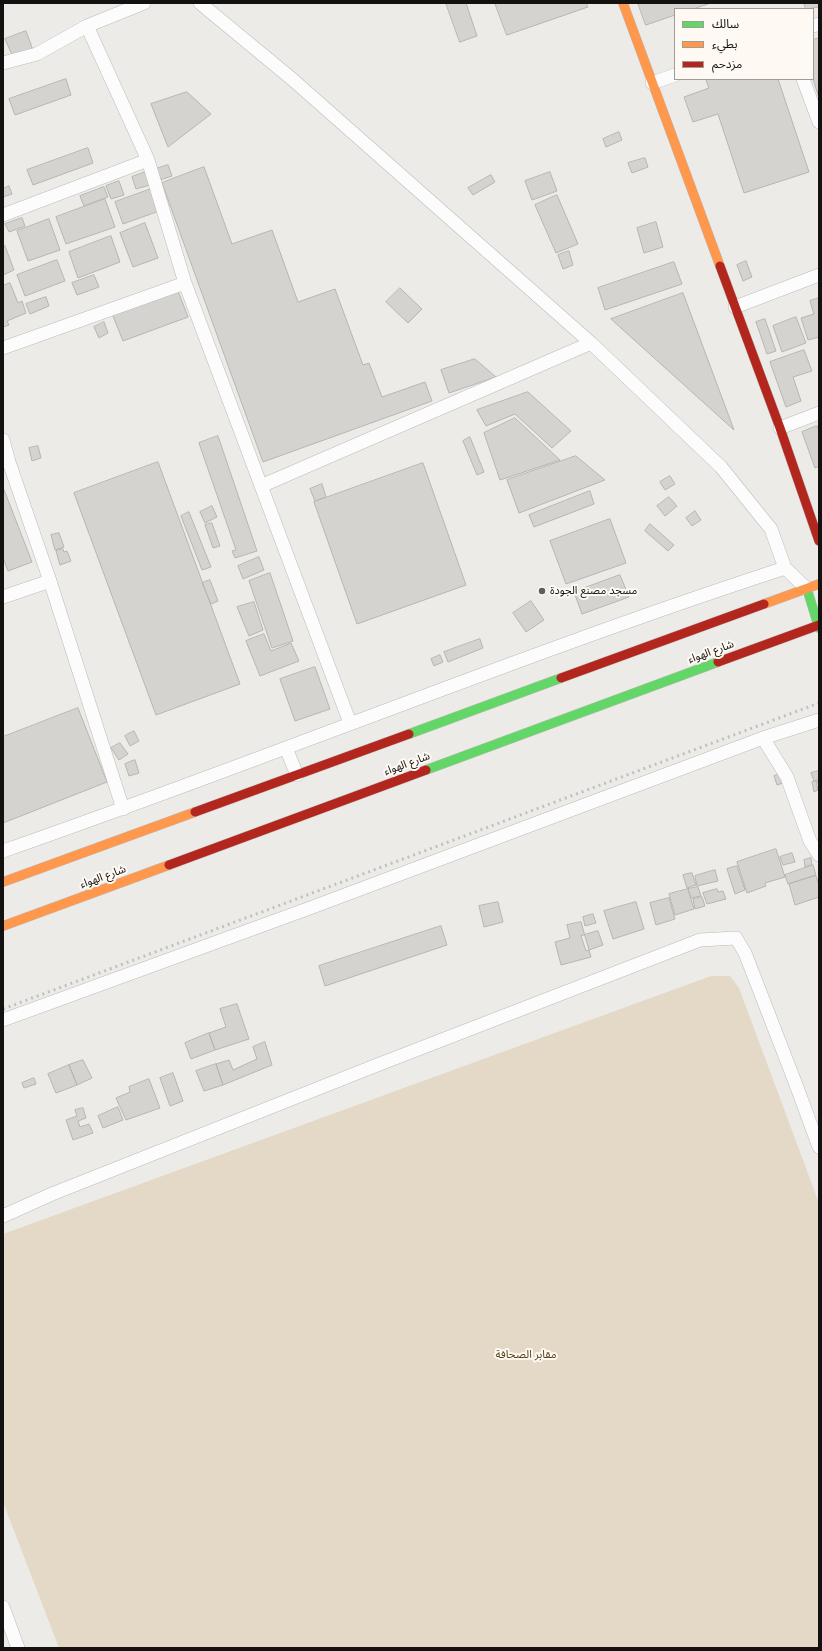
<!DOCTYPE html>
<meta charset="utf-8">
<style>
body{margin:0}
#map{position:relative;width:822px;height:1651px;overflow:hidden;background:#edebe8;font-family:Helvetica,"Noto Sans Arabic",sans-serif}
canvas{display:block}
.frame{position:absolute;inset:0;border:4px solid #131210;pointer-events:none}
.legend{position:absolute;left:674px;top:8px;width:140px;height:72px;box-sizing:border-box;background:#fefaf3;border:1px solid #a09d98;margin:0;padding:5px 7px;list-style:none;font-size:12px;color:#131210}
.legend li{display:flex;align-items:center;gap:8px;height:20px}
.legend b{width:20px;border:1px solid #a09d98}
</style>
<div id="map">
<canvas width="822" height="1651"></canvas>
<div class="frame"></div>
<ul class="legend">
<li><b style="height:5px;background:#63d668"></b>سالك</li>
<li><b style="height:5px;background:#ff974d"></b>بطيء</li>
<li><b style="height:5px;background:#b3261e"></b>مزدحم</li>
</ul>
</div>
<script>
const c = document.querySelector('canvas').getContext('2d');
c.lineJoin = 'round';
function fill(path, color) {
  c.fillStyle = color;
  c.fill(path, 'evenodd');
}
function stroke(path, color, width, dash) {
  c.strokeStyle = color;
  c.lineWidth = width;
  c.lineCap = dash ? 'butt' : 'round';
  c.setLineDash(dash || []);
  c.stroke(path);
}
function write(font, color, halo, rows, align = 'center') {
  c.font = font + ' Helvetica,"Noto Sans Arabic",sans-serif';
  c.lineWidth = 4;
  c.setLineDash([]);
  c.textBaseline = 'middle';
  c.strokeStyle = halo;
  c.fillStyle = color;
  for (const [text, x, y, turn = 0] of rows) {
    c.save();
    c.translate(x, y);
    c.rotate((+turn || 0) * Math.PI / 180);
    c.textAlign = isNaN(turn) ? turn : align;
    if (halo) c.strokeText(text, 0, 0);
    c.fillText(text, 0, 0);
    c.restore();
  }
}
const green = new Path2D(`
 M711,976H730L739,988L819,1203V1648H59L3,1502V1234Z`);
const building = new Path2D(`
 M446,3H466L477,36L460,42Z
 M495,3H586L588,7L507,35Z
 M638,3H711L693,9H675V15L646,25Z
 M804,3H819V7L806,9Z
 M26,31L33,50L13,57L5,39Z
 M819,38V98L813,79V40Z
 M66,79L71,95L15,115L9,99Z
 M778,79L809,172L744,193L718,114L693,122L684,97L709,88L706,80L708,79Z
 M187,92L211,114L168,147L151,104Z
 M619,132L622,140L606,147L603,139Z
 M88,148L93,163L33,185L27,170Z
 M645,158L648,167L632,173L628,163Z
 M168,165L172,176L157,181L153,170Z
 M204,167L232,244L272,230L298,302L335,289L363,365L369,363L382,397L425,382L432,401L263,462L162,183Z
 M145,172L150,185L136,189L132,177Z
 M550,172L557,191L532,200L525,181Z
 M491,175L495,182L473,195L468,188Z
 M119,181L124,195L111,199L106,186Z
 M9,186L12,194L3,197V189Z
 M104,187L108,197L84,206L80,196Z
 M151,189L159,211L123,224L115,202Z
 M557,195L578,244L556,253L535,205Z
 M105,199L115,227L66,244L56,217Z
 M22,218L25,226L9,232L5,224Z
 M49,219L60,250L28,261L17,231Z
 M656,222L663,247L644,253L637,228Z
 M145,223L158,258L133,267L120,233Z
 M111,236L120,262L78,278L69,252Z
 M5,246L14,270L3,275V247Z
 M569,251L573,265L563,269L558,255Z
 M57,260L65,281L25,296L17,275Z
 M746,261L752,277L743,281L737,265Z
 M674,262L682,284L605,310L598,288Z
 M94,275L99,287L77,295L72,283Z
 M10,283L18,303L22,301L26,313L7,321L9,325L3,327V286Z
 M400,288L422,309L408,323L386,302Z
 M178,291L188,317L123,341L113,316Z
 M683,293L734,430L611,319Z
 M46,297L49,306L30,314L26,304Z
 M819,298V337L808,340L801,318L814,314L810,301Z
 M796,317L806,343L782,352L773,326Z
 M765,319L776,351L767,354L756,322Z
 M104,322L108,333L99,338L94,327Z
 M804,350L812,371L793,377L801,401L786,407L770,362Z
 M475,359L496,377L449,393L441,370Z
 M528,392L571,431L552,448L515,414L486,426L477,410Z
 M515,418L560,460L500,480L484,433Z
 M817,426L819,431V466L815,468L802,432Z
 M218,436L257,551L235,558L232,551L236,550L199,443Z
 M470,437L484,472L477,475L463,441Z
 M38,446L41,458L32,461L29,448Z
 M576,456L605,480L519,513L507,480Z
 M158,462L240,684L156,715L74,493Z
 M423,463L466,585L357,624L314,502Z
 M670,476L675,484L665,490L660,482Z
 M322,484L326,497L315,501L310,489Z
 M3,487L32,562L8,571L3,558Z
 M590,491L594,504L534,527L529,515Z
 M669,497L677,506L665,516L657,506Z
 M212,506L217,517L205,523L200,512Z
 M695,511L701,520L692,526L686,518Z
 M189,512L211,567L202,570L181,516Z
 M610,519L626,563L566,584L550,541Z
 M212,523L220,546L213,548L205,525Z
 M650,524L674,545L668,551L645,531Z
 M59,533L64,547L55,550L51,535Z
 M63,549L64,552L67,551L71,561L60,565L56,551Z
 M259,557L264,570L243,579L238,566Z
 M270,573L293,641L272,648L249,581Z
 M620,575L629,597L582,614L574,592Z
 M210,580L218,601L211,604L202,583Z
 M531,601L544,620L526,632L513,613Z
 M254,602L263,630L249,636L237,607Z
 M264,634L271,651L291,643L299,661L260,676L246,641Z
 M480,639L483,648L448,662L444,652Z
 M440,655L443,662L434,666L431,659Z
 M315,667L330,709L295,721L280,679Z
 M78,708L107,782L3,823V737Z
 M134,731L139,741L130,746L125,736Z
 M120,743L128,754L119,760L111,748Z
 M135,760L139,773L129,776L125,764Z
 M819,771V786L817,780L814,781L811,773Z
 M783,773L786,782L777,785L774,776Z
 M816,781L818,790L814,792L812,782Z
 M776,849L785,877L765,883L766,886L747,893L737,862Z
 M792,853L795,862L783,865L780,857Z
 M811,858L812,865L805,867L804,860Z
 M813,865L816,875L788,884L785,875Z
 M737,866L745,890L735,894L727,869Z
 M715,870L718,881L697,886L695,876Z
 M692,873L696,885L687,888L683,875Z
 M816,876L819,885V897L795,905L789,884Z
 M698,887L701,896L691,898L688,889Z
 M688,889L694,909L675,915L669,894Z
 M717,889L718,892L723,891L726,899L707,904L703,893Z
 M702,897L705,906L695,909L693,899Z
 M669,898L675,919L656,925L650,903Z
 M498,902L503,922L484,927L479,906Z
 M636,902L644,929L613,939L604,911Z
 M593,914L596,923L585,926L583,917Z
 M581,922L591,957L561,965L555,942L570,938L567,925Z
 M441,926L447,945L325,986L319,966Z
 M598,931L603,945L586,951L581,936Z
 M237,1004L249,1039L215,1050L209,1033L226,1027L220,1009Z
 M209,1033L215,1050L191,1059L185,1043Z
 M265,1042L272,1065L223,1085L216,1064L229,1060L233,1070L257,1059L253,1047Z
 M83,1060L92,1078L77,1085L69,1065Z
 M216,1064L223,1085L204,1091L196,1071Z
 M69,1065L77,1085L56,1093L48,1074Z
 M173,1073L183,1101L170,1106L160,1078Z
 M34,1078L36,1084L24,1088L22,1083Z
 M149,1079L160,1108L126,1120L116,1098L130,1092L129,1087Z
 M118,1107L123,1120L103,1128L98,1116Z
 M83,1108L86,1118L78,1121L80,1127L89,1124L93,1133L73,1140L66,1120L77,1116L75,1110Z`);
const street = new Path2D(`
 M200,3L292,79L591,343L721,467L771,529L785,568L807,589
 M87,26L148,160L185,283L350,723
 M813,26L819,24
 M3,63L37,54L87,26L144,3
 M803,79L819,122
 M652,83L675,75
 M3,215L148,160
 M735,307L819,275
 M3,348L185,283
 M780,428L819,413
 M3,440L9,462L50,581L123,809
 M261,486L591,343
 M3,597L50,581
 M763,738L787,777L810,841L819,855
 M286,748L297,775
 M3,851C265,760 521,654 785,568
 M3,1020L310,908L763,738L819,720
 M3,1216L52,1194L372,1067L700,940L736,938L745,953L795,1082L819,1147
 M3,1607L18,1648`);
const fast = new Path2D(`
 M807,589L819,628
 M409,734L561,678
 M426,770L718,662`);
const slow = new Path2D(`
 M623,3L720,266
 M764,604L819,584
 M3,882L195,812
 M3,926L169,865`);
const jam = new Path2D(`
 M720,266L780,428L819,541
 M718,662L819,625
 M561,678L764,604
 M195,812L409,734
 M169,865L426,770`);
const rail = new Path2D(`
 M3,1009L819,703`);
const markers = [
 [542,591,4,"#5f5e5c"]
];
const poiNames = [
 ["مسجد مصنع الجودة",550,591]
];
const streetNames = [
 ["شارع الهواء",711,652,-20],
 ["شارع الهواء",407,764,-20],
 ["شارع الهواء",103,877,-20]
];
const parkNames = [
 ["مقابر الصحافة",526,1355]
];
fill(green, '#e4d9c6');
fill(building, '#d4d3d0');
stroke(building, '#b7b5b2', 1);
stroke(street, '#bdbbb8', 14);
stroke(fast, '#bdbbb8', 10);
stroke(slow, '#bdbbb8', 10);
stroke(jam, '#bdbbb8', 10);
stroke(street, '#fcfcfc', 13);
stroke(fast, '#63d668', 9);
stroke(slow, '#ff974d', 9);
stroke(jam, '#b3261e', 9);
stroke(rail, '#c0c0bf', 3, [2, 4]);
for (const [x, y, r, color] of markers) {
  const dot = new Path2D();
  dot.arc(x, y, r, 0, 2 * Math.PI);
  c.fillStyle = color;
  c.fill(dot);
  stroke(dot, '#fefaf3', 1.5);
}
write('11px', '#131210', '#fefaf3', poiNames, 'left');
write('11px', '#131210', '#fefaf3', streetNames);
write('11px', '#533d13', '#fefaf3', parkNames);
</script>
